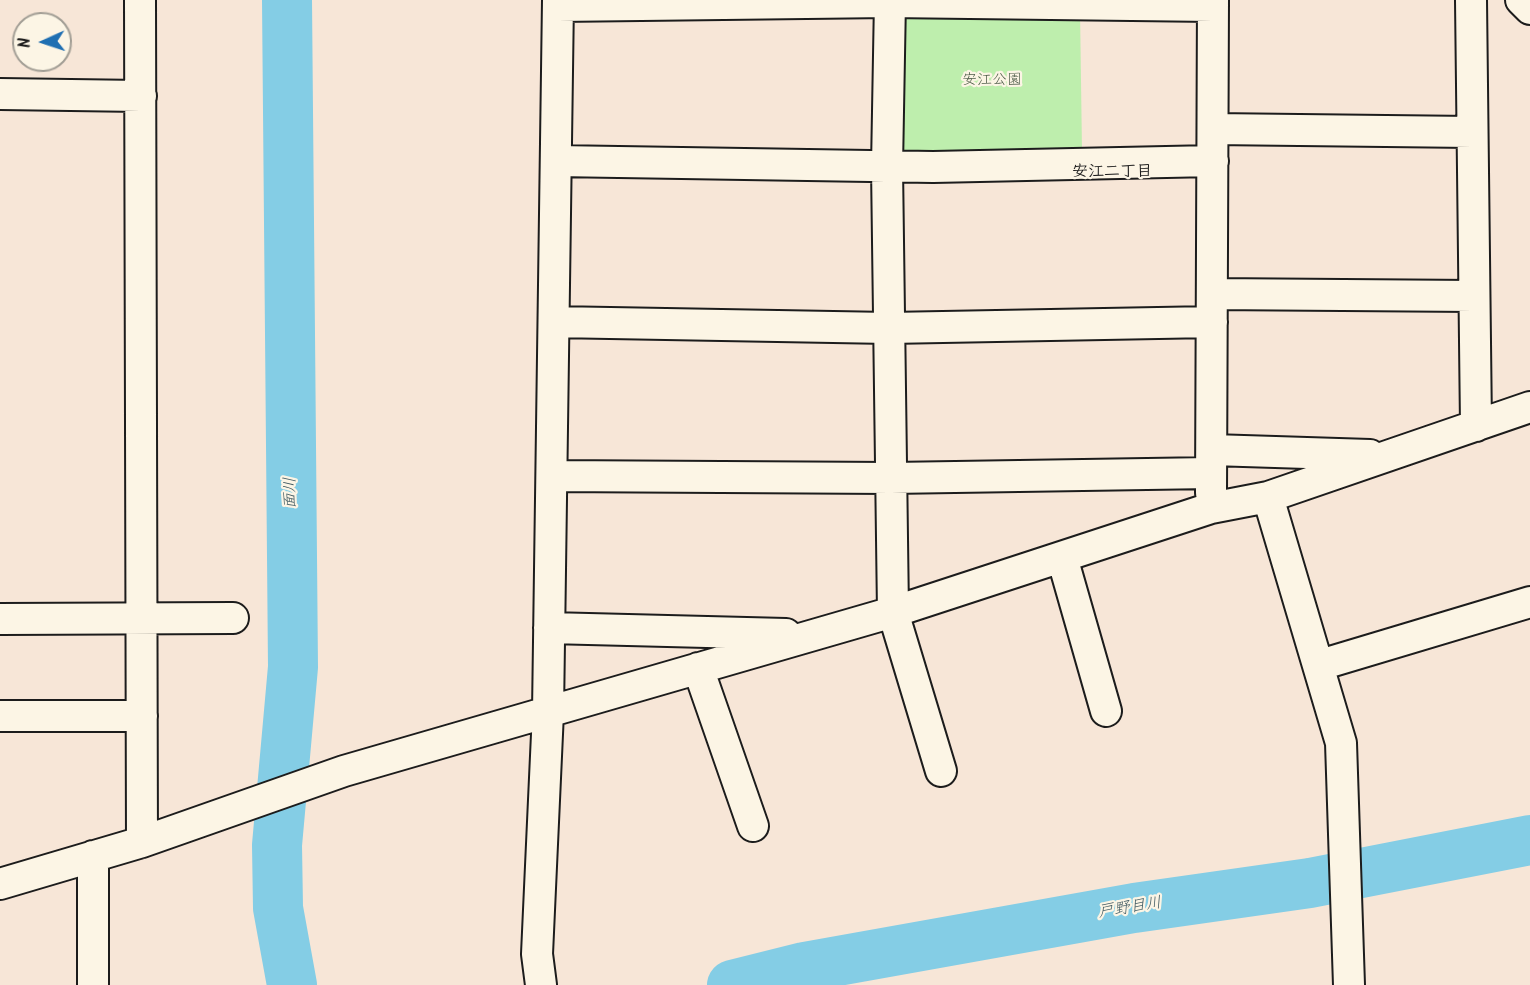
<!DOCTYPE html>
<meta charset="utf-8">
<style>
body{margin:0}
#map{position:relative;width:1530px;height:985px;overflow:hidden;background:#f7e6d7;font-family:Kalam,sans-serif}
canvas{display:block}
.north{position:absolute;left:12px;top:12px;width:60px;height:60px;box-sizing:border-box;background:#fcf5e5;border:2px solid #a29e95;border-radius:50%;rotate:267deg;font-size:16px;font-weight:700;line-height:24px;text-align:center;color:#1c1c1c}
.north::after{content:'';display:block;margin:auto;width:21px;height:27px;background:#1f6fb2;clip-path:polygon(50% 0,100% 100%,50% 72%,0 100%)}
</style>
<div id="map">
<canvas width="1530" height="985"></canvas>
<div class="north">N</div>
</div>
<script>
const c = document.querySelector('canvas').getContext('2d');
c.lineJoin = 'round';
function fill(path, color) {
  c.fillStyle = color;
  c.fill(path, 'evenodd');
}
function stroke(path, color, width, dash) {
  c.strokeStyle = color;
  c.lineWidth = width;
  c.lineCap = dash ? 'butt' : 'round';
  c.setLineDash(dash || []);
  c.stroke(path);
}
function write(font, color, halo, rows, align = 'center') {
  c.font = font + ' Kalam,"Klee One",sans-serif';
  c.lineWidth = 4.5;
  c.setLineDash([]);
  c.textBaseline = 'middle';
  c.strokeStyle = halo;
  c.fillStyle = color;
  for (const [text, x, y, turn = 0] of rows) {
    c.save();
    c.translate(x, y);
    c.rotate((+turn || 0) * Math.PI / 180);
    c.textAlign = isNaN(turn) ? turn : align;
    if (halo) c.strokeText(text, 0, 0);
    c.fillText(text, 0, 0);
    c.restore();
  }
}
const green = new Path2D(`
 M1080,10L1082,151L904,153L902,12Z`);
const river = new Path2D(`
 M287,0L293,667L277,845L278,908L292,985
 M732,985L804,967L1134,908L1310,883L1530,840`);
const minor = new Path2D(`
 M140,0L142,842
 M890,0L887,167L893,612L941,771
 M1471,0L1476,426
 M1521,0L1530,9
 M558,6L889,2L1213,6
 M0,94L141,96
 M1213,129L1472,132
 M556,161L933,167L1213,161
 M1212,294L1474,296
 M554,322L889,328L1212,322
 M1212,450L1370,455
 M552,476L891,478L1211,473
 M1211,493L1213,0
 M1268,497L1341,743L1349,985
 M1062,557L1106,711
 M0,619L233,618
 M549,628L786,634
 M1320,665L1530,602
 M698,668L753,826
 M0,716H142
 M93,856V985
 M0,884L142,842L344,771L893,612L1211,508L1268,497L1530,407
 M541,985L537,954L548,712L558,0`);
const parkNames = [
 ["安江公園",992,81]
];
const neighbourhoodNames = [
 ["安江二丁目",1112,173]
];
const waterNames = [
 ["面川",292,493,-91],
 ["戸野目川",1130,909,-9]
];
fill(green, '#beeead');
stroke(river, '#84cde5', 50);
stroke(minor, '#1c1c1c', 34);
stroke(minor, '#fcf5e5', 30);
write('15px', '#4d5b48', '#fcf5e5', parkNames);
write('bold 16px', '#1c1c1c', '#fcf5e5', neighbourhoodNames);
write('italic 16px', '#405a62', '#fcf5e5', waterNames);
</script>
